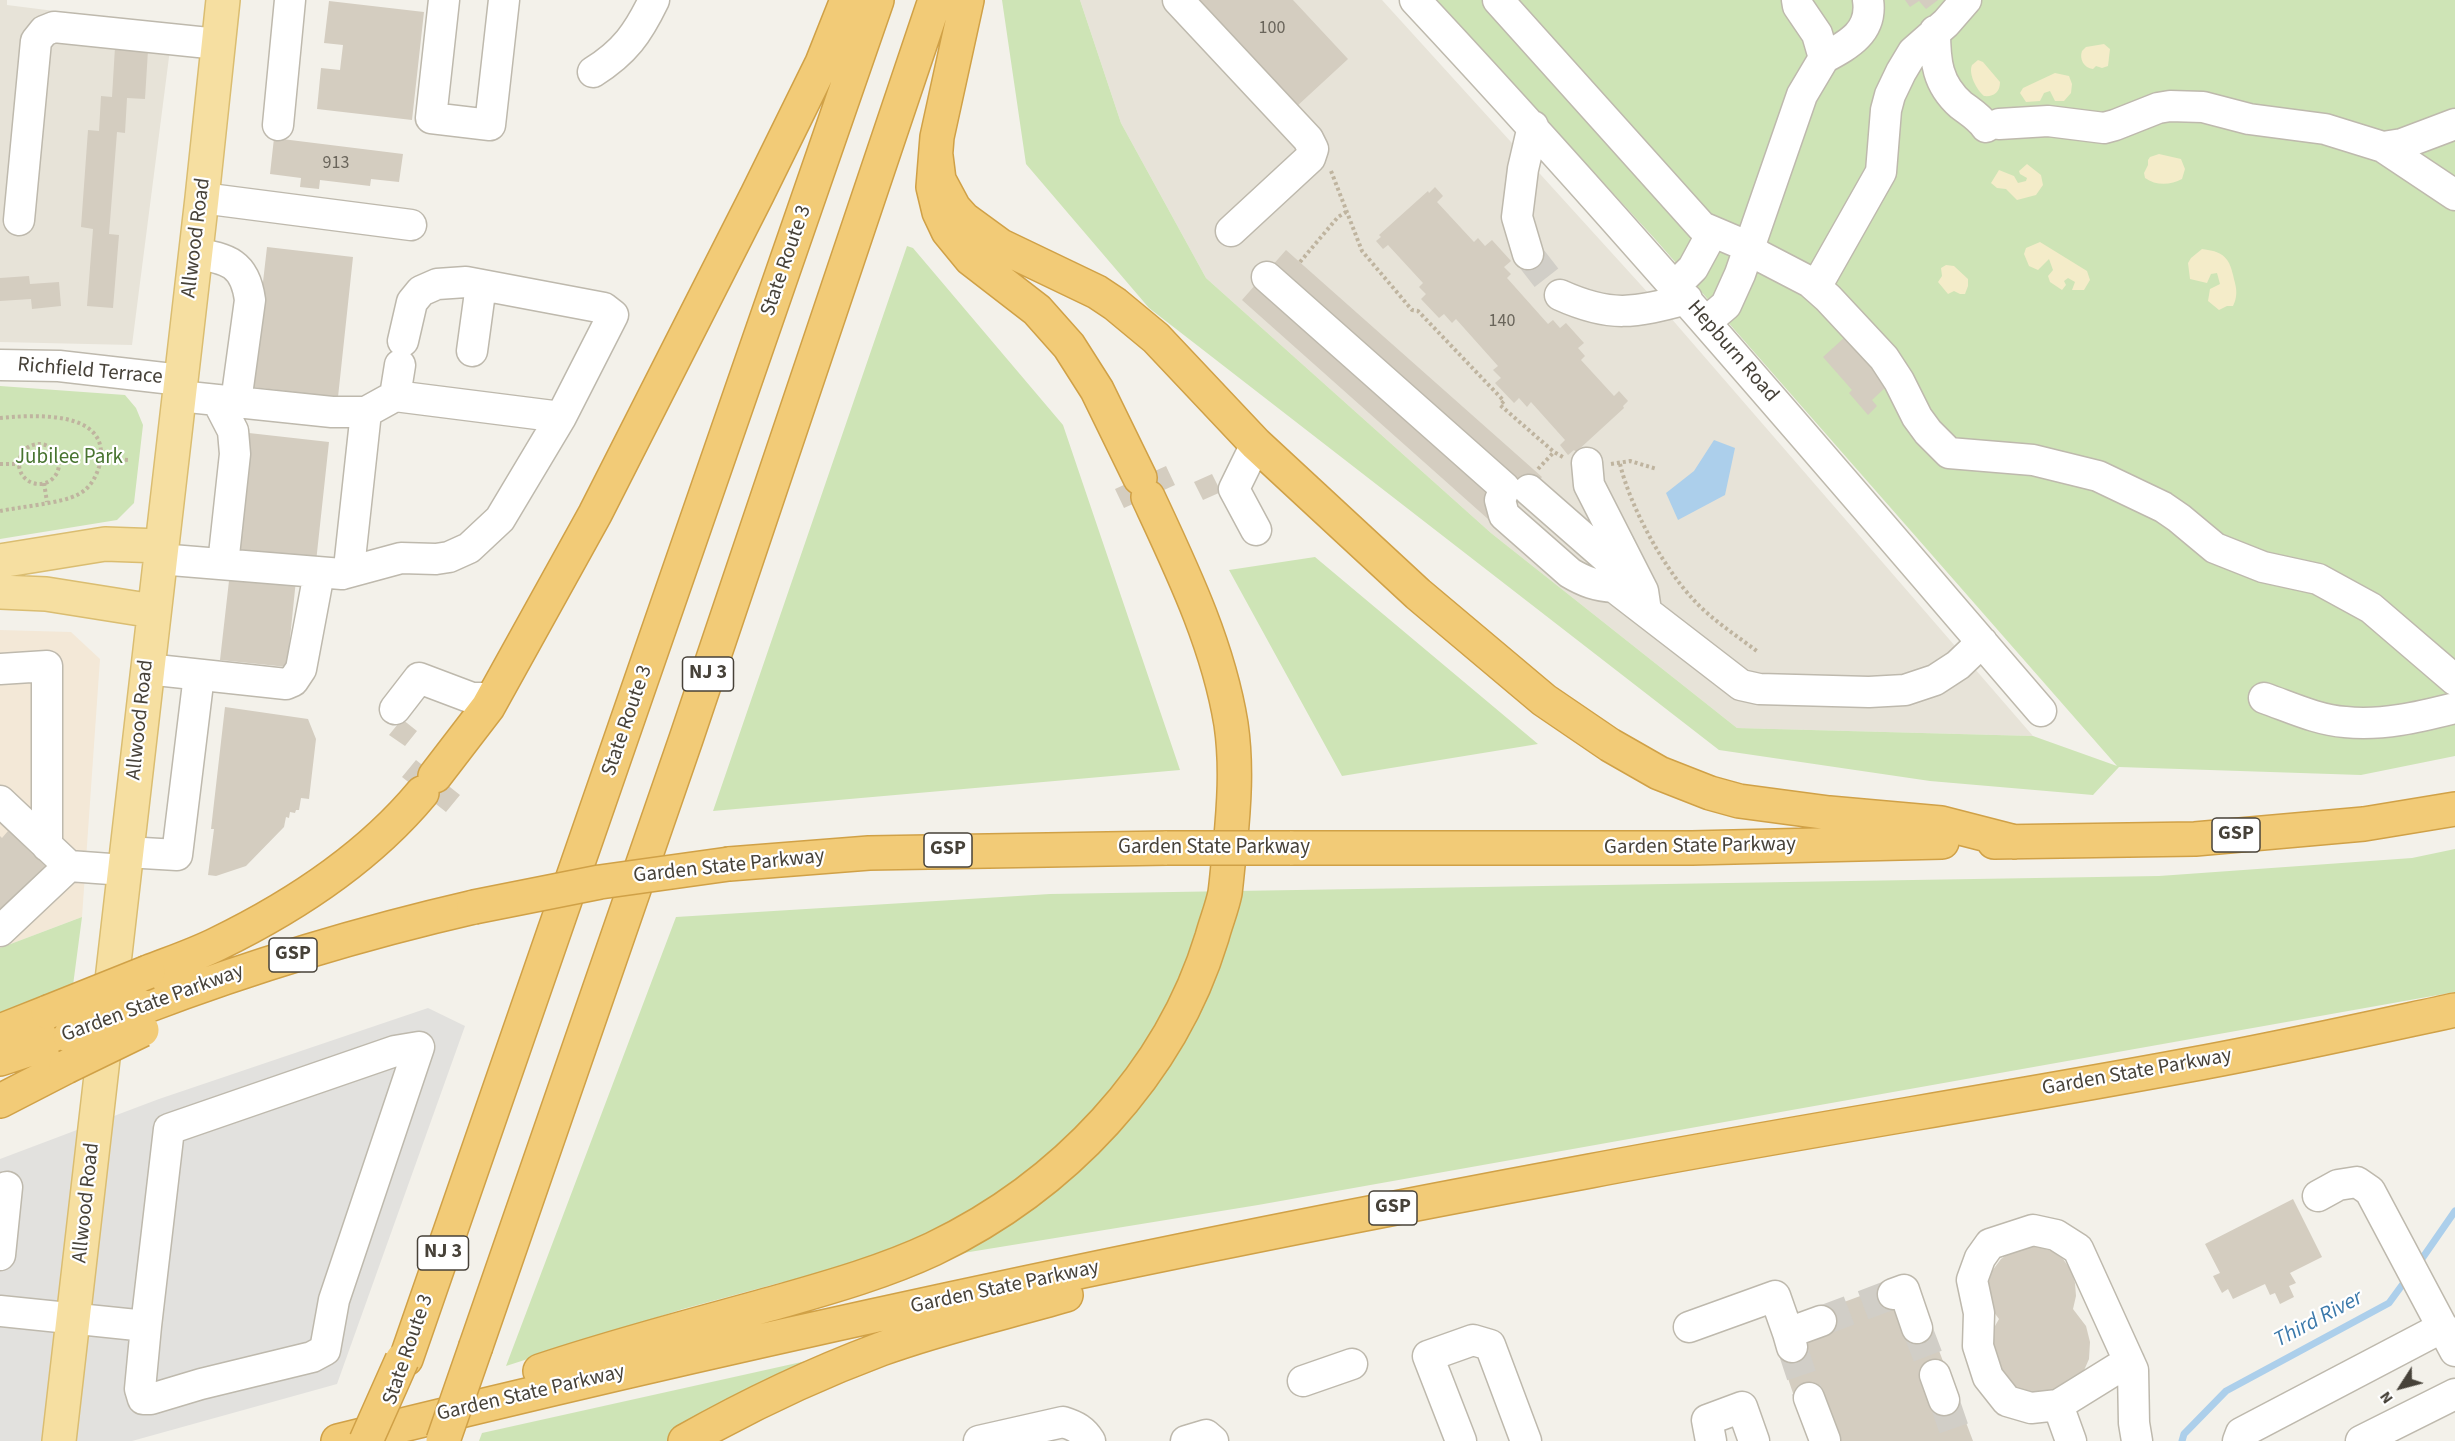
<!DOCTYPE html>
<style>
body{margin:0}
#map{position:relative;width:2455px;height:1441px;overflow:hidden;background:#f3f1ea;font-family:"Source Sans 3",sans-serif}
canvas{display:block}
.north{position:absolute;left:2371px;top:1357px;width:60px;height:60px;-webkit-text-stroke:4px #fff;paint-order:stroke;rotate:234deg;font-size:16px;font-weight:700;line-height:24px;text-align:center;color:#474239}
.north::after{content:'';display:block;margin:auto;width:21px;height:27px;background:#474239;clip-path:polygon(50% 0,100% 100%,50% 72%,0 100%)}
</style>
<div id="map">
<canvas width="2455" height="1441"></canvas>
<div class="north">N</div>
</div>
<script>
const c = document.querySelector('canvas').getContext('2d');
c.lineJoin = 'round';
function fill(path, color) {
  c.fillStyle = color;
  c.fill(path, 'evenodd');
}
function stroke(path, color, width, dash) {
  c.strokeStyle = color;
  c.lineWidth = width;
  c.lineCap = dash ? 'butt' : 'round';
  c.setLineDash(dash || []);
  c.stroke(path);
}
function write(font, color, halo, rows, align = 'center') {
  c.font = font + ' "Source Sans 3",sans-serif';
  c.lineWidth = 4.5;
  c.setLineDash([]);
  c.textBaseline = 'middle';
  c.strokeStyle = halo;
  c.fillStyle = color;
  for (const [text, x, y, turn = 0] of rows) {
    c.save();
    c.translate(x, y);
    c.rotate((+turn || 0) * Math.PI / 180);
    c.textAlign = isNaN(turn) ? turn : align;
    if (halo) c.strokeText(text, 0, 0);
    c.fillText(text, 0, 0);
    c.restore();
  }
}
const residential = new Path2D(`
 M0,0H7V5L173,26L132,345L0,342Z
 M1080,0H1382L1670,317L2033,736L1737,728L1491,533L1206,278L1121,123Z`);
const commercial = new Path2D(`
 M0,630L71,632L100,659L82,917L0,948Z`);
const green = new Path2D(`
 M1002,0H1080L1121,123L1206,278L1491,533L1737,728L2033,736L2117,766L1655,239L1436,0H2455V756L2361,775L2119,767L2093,795L1930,781L1719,750L1149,308L1026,164Z
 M907,246L913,248L1063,425L1180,770L713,811Z
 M0,386L125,395L136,408L143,425L134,503L117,520L0,539Z
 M1315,557L1538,744L1342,776L1229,570Z
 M2455,849V992L1258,1205L779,1283L683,1309L506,1366L676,917L1050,894L2159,876L2412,858Z
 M82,917L72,993L0,1024V948Z
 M815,1359L667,1441H479L482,1433Z`);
const sand = new Path2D(`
 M2104,44L2110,49L2108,66L2102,68L2096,66L2093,69C2084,68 2079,59 2082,51L2086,47Z
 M1978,60L1983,62L2000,82C2000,93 1993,97 1984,96C1977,90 1968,74 1972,65Z
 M2055,73L2069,76L2072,84L2071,93L2064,101H2055L2050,91L2044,93L2040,101L2026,102L2020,93L2023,88Z
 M2159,154L2181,159L2185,169L2182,179C2171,185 2156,186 2145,178L2144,173L2148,165V160L2150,157Z
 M2027,164L2041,175L2043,185L2036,195L2017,200L2006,189L1997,188L1991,183L1999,170L2014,176L2018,183L2026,181L2027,178L2020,174L2019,171Z
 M2040,242L2087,271L2090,280L2084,290H2072L2075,282L2068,278L2064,281L2066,285L2062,290L2050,282L2048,276L2053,270L2049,259L2038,270L2029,266L2024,254L2026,248Z
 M2202,249C2228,252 2230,261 2235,283C2237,291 2237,298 2233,306H2227L2219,310L2208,301L2210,289L2220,284L2217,273L2211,274L2207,283L2190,279L2188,263L2191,258Z
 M1946,265L1954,266L1968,279V286L1965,294H1960L1954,291L1948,294L1938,282L1942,276L1941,268Z`);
const parking = new Path2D(`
 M428,1008L465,1026L337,1384L132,1441H0V1159L159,1099Z`);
const water = new Path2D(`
 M1714,440L1735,448L1725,495L1678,520L1666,493L1694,471Z`);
const stream = new Path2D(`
 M2419,1263L2455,1211
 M2182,1441L2184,1434L2226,1391L2389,1303L2408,1277`);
const building = new Path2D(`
 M1197,0H1293L1348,59L1296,107Z
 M1905,0H1938L1926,9L1919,1L1910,7Z
 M329,1L424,12L412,120L317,109L321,68L340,70L343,45L324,43Z
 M115,47L148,50L145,99L127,98L125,133L117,132L109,234L119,235L113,308L87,306L93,229L81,227L88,130L99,131L101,96L112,97Z
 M274,138L403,154L399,182L371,179L370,186L320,180L319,189L300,187L301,178L270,174Z
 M1435,187L1443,196L1437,202L1474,242L1478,238L1485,246L1492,240L1511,261L1504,267L1511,274L1507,278L1548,324L1553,320L1560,328L1566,323L1584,343L1578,348L1585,356L1581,360L1614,396L1619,391L1628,401L1623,406L1624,408L1576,452L1574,450L1568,455L1560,445L1565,440L1531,402L1527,407L1519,398L1514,403L1495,383L1501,378L1493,370L1498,366L1456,319L1452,323L1444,314L1439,318L1421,299L1426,294L1419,287L1423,283L1388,245L1383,249L1376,241L1381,237L1379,235L1428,191L1429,193Z
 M267,247L353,257L338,397L251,387Z
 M1286,250L1542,477L1497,527L1242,300Z
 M29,276L30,284L59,282L61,306L32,309L31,299L0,301V278Z
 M1845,337L1888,385L1872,400L1877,406L1868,415L1849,393L1852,390L1823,357Z
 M249,433L329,442L316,562L235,554Z
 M1166,466L1175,485L1124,508L1115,489Z
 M1212,474L1221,492L1203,500L1194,482Z
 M230,572L296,580L287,667L220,660Z
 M225,707L308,719L316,739L309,799L301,798L299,810H296L295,813L290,812L289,818L286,817L284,827L246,866L216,876L208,875L214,829H211Z
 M402,719L417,731L405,746L389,735Z
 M416,760L460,795L446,812L402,777Z
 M8,831L46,867L0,914V836L2,838Z
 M2293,1199L2322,1257L2290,1273L2296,1283L2289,1286L2294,1297L2280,1304L2275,1293L2270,1295L2265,1284L2233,1299L2228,1289L2222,1293L2213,1276L2220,1273L2205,1244Z
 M2025,1247H2039L2052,1251L2063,1259L2071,1270L2075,1283L2076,1296L2073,1309L2086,1326L2090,1342L2089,1359L2082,1375L2055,1395L2022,1394L1997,1372L1991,1341L1995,1326L1999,1319L1993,1311L1989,1298L1988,1284L1992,1271L2001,1259L2012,1251Z
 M1890,1285L1929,1324L1973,1441H1823L1796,1402L1779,1352L1817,1312Z`);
const minorTunnel = new Path2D(`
 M1528,254L1560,295
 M1821,1321L1893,1294
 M1917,1328L1935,1375
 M1792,1347L1809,1398
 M1944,1400L1958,1441`);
const path = new Path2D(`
 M1331,171L1362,251L1412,310L1418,311L1504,401L1500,405L1554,452L1563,457
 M1300,262L1338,217L1346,212
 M0,418C32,415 111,409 100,463C97,476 90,489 77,495C62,503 19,507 0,511
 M19 464a20 20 0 1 1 40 0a20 20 0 1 1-40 0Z
 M101,458L128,460
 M0,464H19
 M1611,464L1630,461L1657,469
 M1620,464C1630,506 1662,565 1691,597C1709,618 1736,635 1758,652
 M1538,469L1554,452
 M44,483L47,502`);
const minor = new Path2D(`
 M444,0L431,118L490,125L504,0
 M1178,0L1308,139L1313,149L1310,158L1231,231
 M1415,0C1631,231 1835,472 2041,711
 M1498,0L1702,227L1749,247L1760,256L1810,282L1828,298L1884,358L1899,381L1917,417L1928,432L1949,453L2033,460L2098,476L2163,507L2179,518L2215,548L2263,567L2318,579L2371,608L2455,680
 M1935,31C1935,61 1937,84 1961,105C1970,112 1979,117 1986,127
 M1824,58C1848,45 1873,32 1868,0
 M593,72C625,52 638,33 654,0
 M1999,124L2048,121L2104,128L2115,125L2158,108L2170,106L2203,107L2249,119L2325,129L2383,147L2455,195
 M278,125L290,0
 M2383,147L2402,144L2455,124
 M202,198L411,225
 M19,220L36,41L44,31L54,27L218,44
 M195,253C228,259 245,263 250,300L236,402
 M1528,254L1517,217L1523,169L1533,126
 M1267,277L1505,488L1500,500L1504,515L1570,573C1585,582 1597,586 1614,587L1741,685L1759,689L1869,692L1905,690L1935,680L1958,665L1982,642
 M1675,286L1693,268L1712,233
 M1816,287L1881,172L1886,110L1890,95L1901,72L1913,52L1946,23L1966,0
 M1560,295C1611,318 1634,313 1687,299
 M1706,322L1726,305L1740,274L1802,95L1824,58L1817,34L1798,6L1797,0
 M403,341L412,302L421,291L437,284L466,282L604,308L613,315L561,417
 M472,351L481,285
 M0,365L59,366L181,380
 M179,396L332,412H366L349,568L342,574
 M395,396L400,365
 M217,400L233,431L235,454L223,564
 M1256,444L1234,489L1256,530
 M1587,463L1589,485L1643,591L1646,611
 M1529,490L1626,575
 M159,559L342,574L401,558L436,559L449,557L469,548L500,519L561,417L395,396L366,412
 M0,669L47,666V846
 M147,669L286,684L293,681L301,669L319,573
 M2264,698C2290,707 2317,720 2345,722C2382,726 2419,717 2455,708
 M395,709L419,678L472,698H492
 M0,801L69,866L124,870
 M126,852L177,855L199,675
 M0,931L69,866
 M0,1189L7,1187L0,1255
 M2318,1196L2338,1185L2357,1182L2370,1191L2455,1351
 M1893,1294L1904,1290L1917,1328
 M0,1311L146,1326L140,1389L143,1399H151L201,1384L312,1357L325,1350L334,1300L419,1047L395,1051L169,1129L146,1326
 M1689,1327L1775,1296L1788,1333
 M1792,1347L1788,1333L1821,1321
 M2129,1361L2058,1405L2031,1408L2007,1401L1988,1377L1978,1346L1979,1313L1972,1280L1980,1258L1990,1244L2033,1230L2056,1235L2078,1249L2133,1370L2134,1423L2137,1441
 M1935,1375L1944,1400
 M1303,1381L1352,1364
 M1809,1398L1825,1440
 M2058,1405L2071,1441
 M979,1441L1063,1422C1076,1426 1083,1430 1090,1441
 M1186,1441L1206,1435L1213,1441
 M1461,1441L1428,1356L1473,1340L1490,1345L1526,1441
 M1711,1441L1707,1420L1742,1407L1754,1441
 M2238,1441L2241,1433L2443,1327
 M2361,1441L2455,1394`);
const major = new Path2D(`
 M0,561L105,544L161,546
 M0,592L46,594L153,611
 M59,1441L202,198L223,0`);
const highway = new Path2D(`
 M967,0L937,137L933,187L939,212L948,231L971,259L1037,310L1069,346L1097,390L1140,478
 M936,156L939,180L954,208L964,219L1001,246L1097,292L1115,304L1156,338L1256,444L1418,594L1544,700L1610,745L1659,773L1710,793L1739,801L1829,813L1941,823L2015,842
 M435,776L488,707L595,514L757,195L822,63L847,0
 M1994,842L2195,839L2364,824L2455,809
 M1290,848H1692L1942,842
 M729,864L869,853L1167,848
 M148,972C171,963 195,955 217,944C293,907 367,859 422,793
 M144,1007C252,966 361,933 474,907
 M0,1031L48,1012
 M0,1059L70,1036
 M0,1101L66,1067
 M476,1346L686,739L935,0
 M406,1359L877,0
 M540,1371C620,1344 703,1323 785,1300C834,1286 886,1271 933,1249C1062,1187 1170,1075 1212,937C1216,922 1222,908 1225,893C1227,878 1228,862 1230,847C1234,806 1237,765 1231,724C1218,644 1182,570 1148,497
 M338,1441C752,1338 1170,1249 1590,1171C1789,1133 1990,1102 2189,1065C2278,1049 2367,1029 2455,1010
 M685,1441C747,1406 814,1374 881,1349C941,1327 1004,1313 1066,1295`);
const highwayBridge = new Path2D(`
 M1167,848H1290
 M474,907L600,882L729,864
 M48,1012L148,972
 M70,1036L144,1007
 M66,1067L142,1030
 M366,1441L402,1360
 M443,1441L476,1346`);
const numberNames = [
 ["100",1272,29],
 ["913",336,164],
 ["140",1502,322]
];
const shields = [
 [708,674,51],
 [2236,835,48],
 [948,850,48],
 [293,955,48],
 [1393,1208,48],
 [443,1253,51]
];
const shieldNames = [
 ["NJ 3",708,674],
 ["GSP",2236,835],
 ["GSP",948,850],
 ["GSP",293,955],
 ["GSP",1393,1208],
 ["NJ 3",443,1253]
];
const streetNames = [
 ["Allwood Road",197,238,-83],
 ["State Route 3",787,261,-71],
 ["Hepburn Road",1732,352,49],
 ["Richfield Terrace",90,372,5],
 ["Allwood Road",141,720,-84],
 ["State Route 3",628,721,-71],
 ["Garden State Parkway",1700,847,-1],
 ["Garden State Parkway",1214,848],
 ["Garden State Parkway",729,867,-6],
 ["Garden State Parkway",153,1004,-20],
 ["Garden State Parkway",2137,1073,-10],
 ["Allwood Road",87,1203,-84],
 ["Garden State Parkway",1005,1288,-12],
 ["State Route 3",409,1350,-71],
 ["Garden State Parkway",531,1394,-13]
];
const parkNames = [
 ["Jubilee Park",69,458]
];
const waterNames = [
 ["Third River",2319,1320,-28]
];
fill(residential, '#e7e3d8');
fill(commercial, '#f3e8d7');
fill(green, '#cee4b6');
fill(sand, '#f4ecc9');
fill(parking, '#e2e1de');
fill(water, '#accfeb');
stroke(stream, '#accfeb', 7);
fill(building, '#d4cdc0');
stroke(minorTunnel, '#d1cec7', 30, [30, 15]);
stroke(minor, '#beb9ad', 33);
stroke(major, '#dabd71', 36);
stroke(highway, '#d0a147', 36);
stroke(path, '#bfb49f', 4, [3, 3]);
stroke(minor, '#fff', 30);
stroke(major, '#f6dfa1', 33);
stroke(highway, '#f2cb77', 33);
stroke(highwayBridge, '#d0a147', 36, []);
stroke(highwayBridge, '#f2cb77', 33);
write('18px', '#6a655b', null, numberNames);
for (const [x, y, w] of shields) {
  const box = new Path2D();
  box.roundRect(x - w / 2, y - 17, w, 34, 4.5);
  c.fillStyle = '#fff';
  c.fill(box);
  stroke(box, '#474239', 1.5);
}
write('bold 20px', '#474239', null, shieldNames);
write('21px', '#474239', '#fff', streetNames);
write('21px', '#487430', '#fff', parkNames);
write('italic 22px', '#3a78aa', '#fff', waterNames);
</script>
